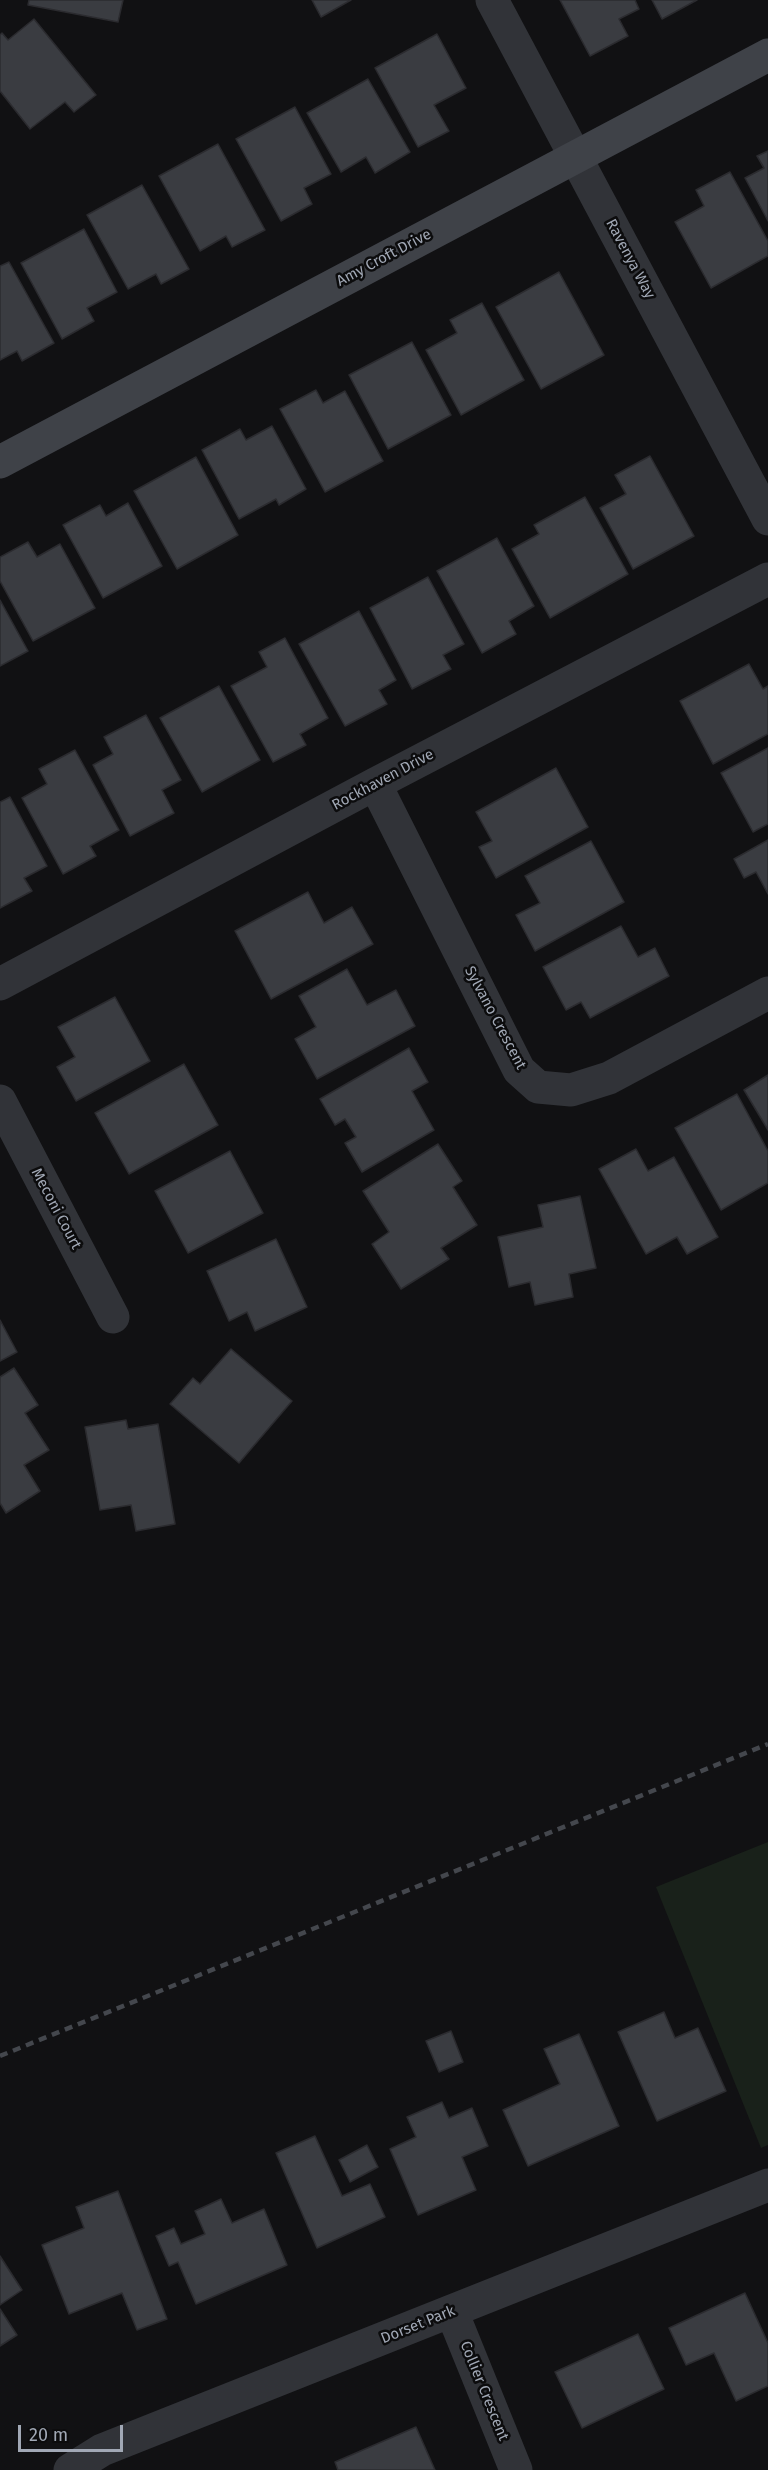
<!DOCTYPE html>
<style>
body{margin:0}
#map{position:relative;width:768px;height:2470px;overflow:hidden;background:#111113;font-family:"Fira Sans",sans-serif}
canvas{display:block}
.scale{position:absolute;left:18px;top:2425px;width:105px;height:27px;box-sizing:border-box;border:3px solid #a1a8b5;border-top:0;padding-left:8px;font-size:18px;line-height:21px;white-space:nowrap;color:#a1a8b5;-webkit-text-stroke:4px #0c0c0d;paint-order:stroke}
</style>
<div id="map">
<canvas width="768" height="2470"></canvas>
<div class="scale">20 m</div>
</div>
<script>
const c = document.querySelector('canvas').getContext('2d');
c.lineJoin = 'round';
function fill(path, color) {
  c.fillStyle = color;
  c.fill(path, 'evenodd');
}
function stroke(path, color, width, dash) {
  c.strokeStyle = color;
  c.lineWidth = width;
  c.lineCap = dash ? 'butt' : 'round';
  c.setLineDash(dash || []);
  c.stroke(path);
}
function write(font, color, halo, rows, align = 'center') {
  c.font = font + ' "Fira Sans",sans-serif';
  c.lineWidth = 5;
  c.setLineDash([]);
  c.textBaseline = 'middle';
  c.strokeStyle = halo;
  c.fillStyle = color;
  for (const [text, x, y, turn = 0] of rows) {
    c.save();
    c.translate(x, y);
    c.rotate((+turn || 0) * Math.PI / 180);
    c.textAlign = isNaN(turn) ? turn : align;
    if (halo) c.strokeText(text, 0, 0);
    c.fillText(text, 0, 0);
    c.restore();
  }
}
const green = new Path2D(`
 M768,1842V2145L761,2148L656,1887Z`);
const building = new Path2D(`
 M29,0H123L118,22L28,5Z
 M312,0H351L321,17Z
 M560,0H635L639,9L619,19L628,36L590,56Z
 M652,0H697L662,19Z
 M34,19L96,95L74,112L65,102L30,129L0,91V35L2,33L8,40Z
 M437,34L466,88L434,105L449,131L418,147L375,68Z
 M368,79L410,152L375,173L366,157L341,172L307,113Z
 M295,107L331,174L304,188L312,204L281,221L236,139Z
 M218,144L265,230L232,247L226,236L200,251L159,176Z
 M768,151V221L745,178L764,168L757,156Z
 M730,172L768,241V256L711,288L675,222L704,206L696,190Z
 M142,185L189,269L161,284L156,274L128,289L87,215Z
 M84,229L117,292L87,308L94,321L62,339L21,263Z
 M9,262L54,343L22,361L17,351L0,360V266Z
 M559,272L604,355L541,389L496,307Z
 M482,303L524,380L461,415L426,350L457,333L450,320Z
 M412,342L451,415L388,449L349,375Z
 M316,390L323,403L345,391L383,461L325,492L280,409Z
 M272,426L306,489L279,505L276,499L239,519L202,450L240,429L246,440Z
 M650,456L694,536L633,569L600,508L626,494L615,475Z
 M196,457L238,535L177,569L134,491Z
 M585,497L628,574L550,618L512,549L539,534L534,525Z
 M128,503L162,566L103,598L63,525L100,505L106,516Z
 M497,538L534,606L509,621L516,634L482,653L437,571Z
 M28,542L37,557L60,544L95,608L33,641L0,581V557Z
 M428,577L464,644L443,655L451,669L412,689L370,608Z
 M0,600L28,651L0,666Z
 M359,611L396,680L379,690L387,704L345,726L299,644Z
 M285,638L328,718L300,734L306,745L273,762L231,686L267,667L259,652Z
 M749,664L763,689L768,686V734L713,764L680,701Z
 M219,686L260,760L202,792L160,718Z
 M146,715L181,780L162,790L174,813L130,836L93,765L113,754L104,737Z
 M768,748V824L753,832L721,773Z
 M75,750L119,830L90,846L96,856L63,874L22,798L47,784L39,769Z
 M556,768L588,827L496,878L479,847L492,841L476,812Z
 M10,797L47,866L24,878L32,891L0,908V802Z
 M768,840V894L756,872L744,878L734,859Z
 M591,841L624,902L535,951L516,915L540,903L525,876Z
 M308,892L324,923L352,907L373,944L271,999L235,931Z
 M621,926L638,957L655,948L669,976L590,1018L581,1002L566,1010L543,967Z
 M347,969L367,1005L396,990L415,1026L317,1079L295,1039L316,1027L299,996Z
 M115,997L150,1061L76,1101L57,1067L75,1057L58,1027Z
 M409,1048L428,1082L412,1091L434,1130L362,1172L345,1143L356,1137L345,1119L335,1125L320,1099Z
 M184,1064L218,1125L129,1174L95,1113Z
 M768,1075V1130L744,1090Z
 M737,1094L768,1151V1183L721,1210L675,1128Z
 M438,1144L462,1181L453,1187L477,1225L441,1248L449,1259L401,1289L372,1244L389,1232L363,1191Z
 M636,1149L648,1171L674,1157L718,1237L687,1254L677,1237L646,1254L599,1169Z
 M230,1151L263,1213L188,1253L155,1191Z
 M580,1196L596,1268L569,1274L573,1297L535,1305L530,1282L509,1287L498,1237L543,1227L538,1205Z
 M276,1239L307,1307L255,1331L247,1312L229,1321L207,1271Z
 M0,1320L17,1352L0,1361Z
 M231,1349L292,1401L239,1463L170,1404L193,1378L200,1384Z
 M14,1368L38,1405L25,1413L49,1450L24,1465L40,1491L6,1513L0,1503V1377Z
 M126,1420L128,1429L158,1424L175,1524L136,1531L131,1505L100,1510L85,1427Z
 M664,2012L675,2038L698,2028L726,2091L657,2121L618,2032Z
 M451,2031L463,2062L439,2072L426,2041Z
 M579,2034L619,2126L528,2166L503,2110L560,2084L544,2049Z
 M442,2102L449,2118L472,2108L488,2146L462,2157L476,2190L418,2215L390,2149L416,2137L407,2117Z
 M315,2136L342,2196L370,2184L385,2217L317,2248L276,2153Z
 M367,2145L378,2167L350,2182L339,2160Z
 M118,2191L167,2319L137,2330L122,2293L69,2314L42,2245L84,2228L76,2207Z
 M221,2199L232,2223L264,2209L287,2265L196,2304L178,2262L169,2266L156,2236L174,2228L181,2244L205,2234L195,2211Z
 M0,2256L22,2290L0,2305Z
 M745,2293L768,2343V2386L736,2401L714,2353L686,2365L669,2328Z
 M0,2309L17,2335L0,2346Z
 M638,2334L664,2389L582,2428L555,2372Z
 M416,2427L435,2470H338L335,2462Z`);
const street = new Path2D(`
 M492,0L768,519
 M375,784L519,1070L538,1087L571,1090L609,1078L768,993
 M0,984L375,784L768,579
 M0,1101L113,1317
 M452,2312L516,2470
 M70,2470L102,2450L768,2185`);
const secondary = new Path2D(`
 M0,462L768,55`);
const rail = new Path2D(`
 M0,2056L768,1744`);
const streetNames = [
 ["Amy Croft Drive",384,258,-28],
 ["Ravenya Way",630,259,62],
 ["Rockhaven Drive",383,780,-28],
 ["Sylvano Crescent",495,1018,62],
 ["Meconi Court",56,1209,62],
 ["Dorset Park",418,2325,-22],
 ["Collier Crescent",484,2391,68]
];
fill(green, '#19211a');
fill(building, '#3a3c41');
stroke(building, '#2b2b2f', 1.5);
stroke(street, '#313338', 33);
stroke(secondary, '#3f4248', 33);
stroke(rail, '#44474d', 4.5, [8, 6]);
write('15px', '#a1a8b5', '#0c0c0d', streetNames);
</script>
